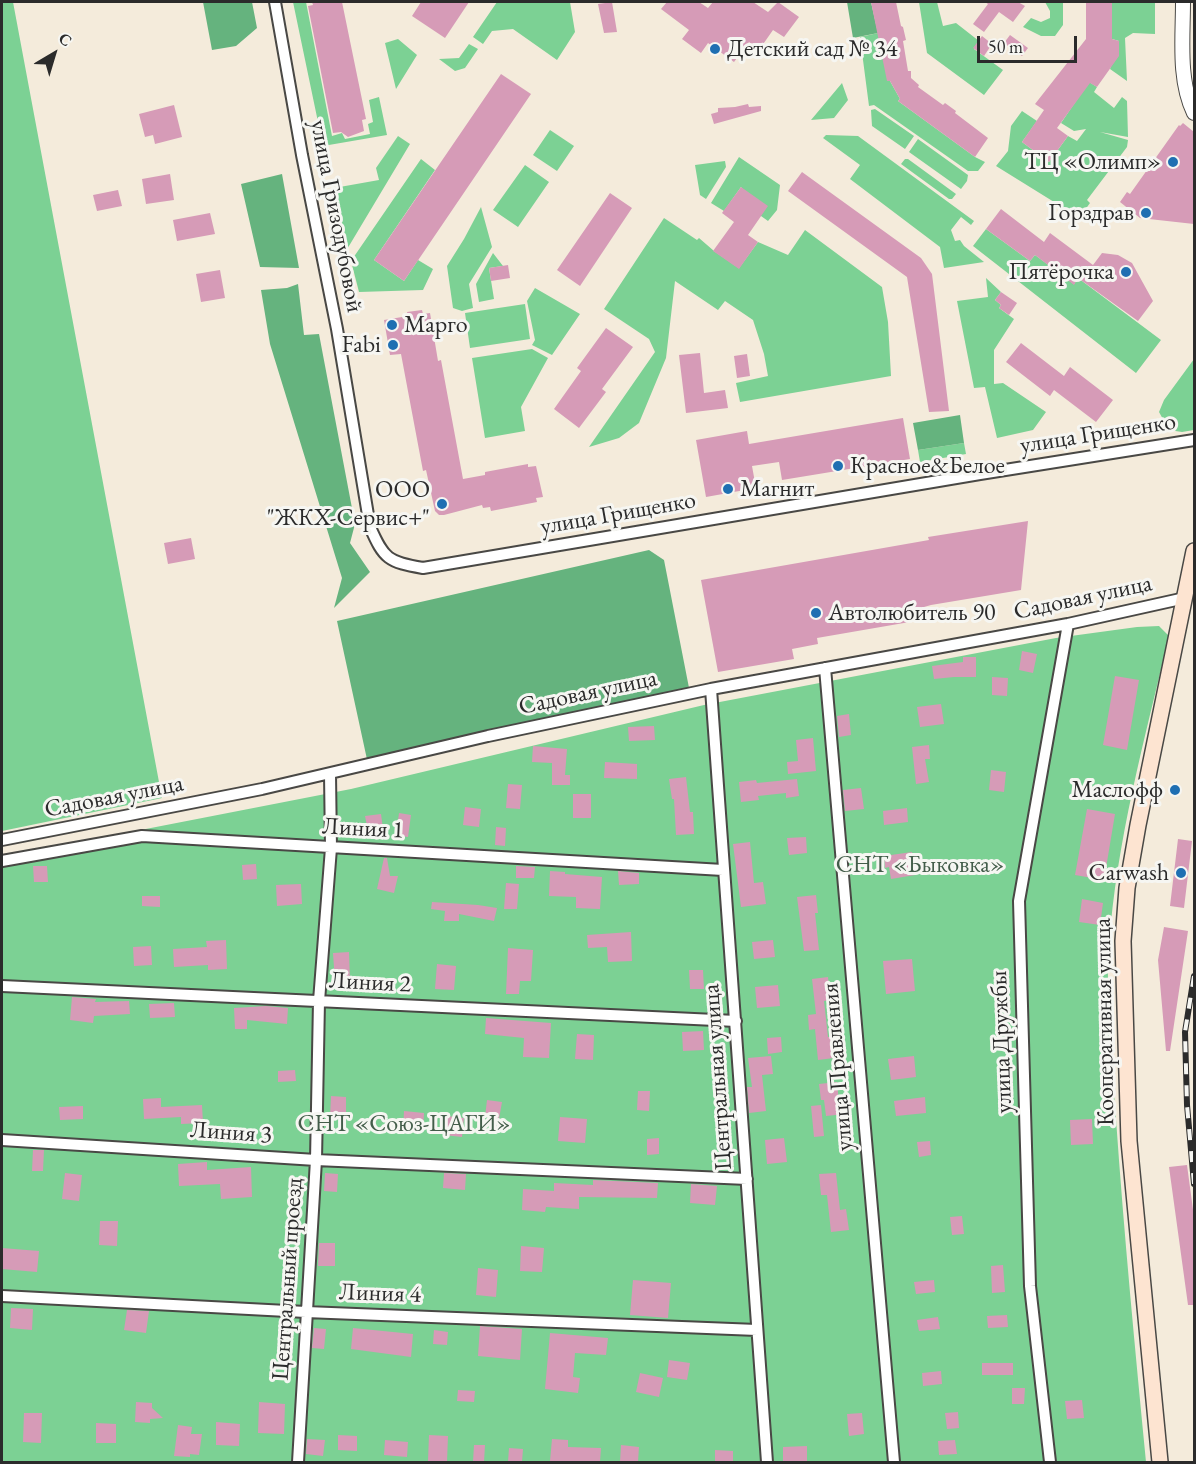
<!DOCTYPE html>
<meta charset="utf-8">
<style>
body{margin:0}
#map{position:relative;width:1196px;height:1464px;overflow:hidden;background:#f4ebdb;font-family:"EB Garamond",serif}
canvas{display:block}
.frame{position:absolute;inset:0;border:3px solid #2b2b2b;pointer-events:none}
.north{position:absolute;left:24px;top:24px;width:60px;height:60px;-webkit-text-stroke:4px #f6f6f2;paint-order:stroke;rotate:38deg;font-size:16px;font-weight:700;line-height:24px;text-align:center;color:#2b2b2b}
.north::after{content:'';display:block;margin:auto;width:21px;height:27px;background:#2b2b2b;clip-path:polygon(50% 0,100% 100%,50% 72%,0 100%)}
.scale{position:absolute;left:977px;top:36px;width:100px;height:27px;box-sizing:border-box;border:3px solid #2b2b2b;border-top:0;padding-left:8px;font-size:18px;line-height:21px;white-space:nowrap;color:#2b2b2b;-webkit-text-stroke:4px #f6f6f2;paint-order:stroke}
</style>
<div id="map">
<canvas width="1196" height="1464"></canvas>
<div class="frame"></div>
<div class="north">С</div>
<div class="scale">50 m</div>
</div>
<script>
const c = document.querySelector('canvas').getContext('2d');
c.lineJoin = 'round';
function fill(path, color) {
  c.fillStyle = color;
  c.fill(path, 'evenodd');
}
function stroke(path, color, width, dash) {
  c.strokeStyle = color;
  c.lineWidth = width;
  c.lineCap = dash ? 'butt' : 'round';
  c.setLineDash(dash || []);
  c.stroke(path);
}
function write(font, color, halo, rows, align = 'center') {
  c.font = font + ' "EB Garamond",serif';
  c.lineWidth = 6;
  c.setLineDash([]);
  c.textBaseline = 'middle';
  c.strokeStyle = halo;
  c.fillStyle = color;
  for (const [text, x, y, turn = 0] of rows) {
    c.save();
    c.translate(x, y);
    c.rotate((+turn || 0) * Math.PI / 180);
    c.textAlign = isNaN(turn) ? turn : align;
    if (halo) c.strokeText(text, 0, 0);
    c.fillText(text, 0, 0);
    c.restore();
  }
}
const green = new Path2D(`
 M2,2H13L162,798L2,831Z
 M293,2H306L332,136L342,133L345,139L370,134L368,124L373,122L369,100L379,97L387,135L323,146Z
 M497,2H570L575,32L557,60L513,29L492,31L483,44L473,37Z
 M919,2H937L943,26L956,23L979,41L974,49L1003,70L984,95L927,53Z
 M1045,2H1063V25L1055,36H1041L1023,27L1031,18L1041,22L1050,18V11Z
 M1112,2H1155V34L1133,33L1125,38L1127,81L1110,69L1119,41L1112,39Z
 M878,33L890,81L900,99L898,101L975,157L985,162L978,171H968L874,105L869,106L860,37Z
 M398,39L417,55L396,89L385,43Z
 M469,44L478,49L465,68L455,71L439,59L459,58Z
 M1083,78L1097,87L1094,92L1114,108L1122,97L1127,101L1128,137L1100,132L1128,140L1127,147L1087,200L1090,203L1082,214L1075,215L996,166L1008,151L1011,126L1022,111L1037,121L1022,142L1049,162L1068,136L1077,141L1086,129L1074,131L1061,123L1078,98Z
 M842,83L848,100L834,118L811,120Z
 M875,109L914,136L905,149L872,126L871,110Z
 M550,130L574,146L557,171L533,155Z
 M826,135L858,136L974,221L971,225L961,217L951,230L955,241L960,240L964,246L984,262L944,268L940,247L850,179L860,165L823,138Z
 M398,136L410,144L346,251L334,188L379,180L376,168Z
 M918,139L968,175L967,181L961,189L909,152Z
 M739,157L780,185L777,210L768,221L761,216L741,187L724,211L711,203Z
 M421,159L435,170L374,260L404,281L418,260L433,269L423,290L359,292L351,261Z
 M905,159H908L956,194L952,199H949L901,164Z
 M725,161L726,167L706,199L700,195L695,165Z
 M525,165L549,182L518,227L493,210Z
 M481,207L492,247L469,284L473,308L462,311L453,308L447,266L464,239Z
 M664,218L697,240L699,238L714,251L739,268L758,242L788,255L805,230L882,287L888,322L891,376L740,402L736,383L768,376L764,354L753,320L725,301L718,310L675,281L666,358L639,423L619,438L589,447L655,352L649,339L604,309Z
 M986,229L1030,261L1035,255L1074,284L1078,278L1161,340L1136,373L973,246Z
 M493,253L503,266L489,268L494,299L479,302L476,284Z
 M986,278L1001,292L995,300L1001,305L999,308L1014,319L994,350V384L1003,383L1046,412L1033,430L997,438L985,387L974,388L957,301L988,297Z
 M535,288L580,314L552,355L532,345L535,340L527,301Z
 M525,304L530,339L470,348L465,313Z
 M532,349L548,358L521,407L525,431L485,438L472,358Z
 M1194,359V430L1182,432L1169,430L1159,412L1164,400Z
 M964,443L966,454L920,462L918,450Z
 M1159,626L1169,636C1145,738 1116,842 1109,947C1105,1004 1112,1062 1116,1119C1124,1234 1135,1348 1146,1462H2V857L351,789L704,705L1056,638L1137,627Z`);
const forest = new Path2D(`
 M203,2H252L257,28L236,46L212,50Z
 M847,2H871L878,33L853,38Z
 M282,174L299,268L260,267L241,184Z
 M298,284L304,335L319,334L355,524L350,543L370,572L334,608L342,578L270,344L261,290L287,288Z
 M960,415L964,443L918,450L913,423Z
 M649,550L664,560L690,693L368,764L337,621Z`);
const building = new Path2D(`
 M312,2H342L366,119L362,120L364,131L348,137L341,132L333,133L308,6L313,5Z
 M421,2H469L445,38L412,16Z
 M612,2L617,32L604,33L598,4Z
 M667,2H699L708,8L713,2H753L768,12L778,2L799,17L784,37L773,30L759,50L749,42L734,62L708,43L701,53L682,39L689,30L661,9Z
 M871,2H896L901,26L903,27L906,40L903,41L908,71H911V78L919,85L918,87L943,105L945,103L956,111L955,113L988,138L975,157L898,101L900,99L890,81H887Z
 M985,2H1018L1025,6L1013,22L999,12L984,32L973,24L988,4Z
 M1086,2H1112V39L1119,41V56L1097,87L1090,83L1057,128L1068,136L1049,162L1022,142L1044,110L1035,104L1086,39Z
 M1010,35L1028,48L1022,56L1004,43Z
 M982,36L992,44L984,56L973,48Z
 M501,74L531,94L404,281L374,260Z
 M748,104L749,107L761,106V111L714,124L711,114L718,112V108L735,107Z
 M174,105L182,137L155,144L153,135L145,137L139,114Z
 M1183,123L1194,132V224L1140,218L1120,202L1127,192L1130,194L1179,125L1180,126Z
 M802,172L921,258L932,274L949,411L929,412L907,277L788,191Z
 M170,174L174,200L146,204L142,179Z
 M741,187L768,206L748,235L758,242L739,269L713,251L734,222L722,213Z
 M118,190L122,206L97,211L93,195Z
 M610,193L632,208L580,286L557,270Z
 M1001,209L1044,242L1050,233L1093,265L1102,253L1118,255L1132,263L1153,301L1138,321L1078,278L1074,285L1035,255L1030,261L986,229Z
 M210,213L215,234L177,241L173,220Z
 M508,265L510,278L491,281L489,268Z
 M220,270L225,298L201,302L196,274Z
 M1001,292L1017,303L1009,315L999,308L1001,305L995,300Z
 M422,310L423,314L430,313L438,361L441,360L463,479L485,475V472L528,464V467L536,466L543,497L536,498L537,502L491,511L490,507L483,508L482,505L444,515H439L435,511L426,470L423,471L401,354L390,355L384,320L408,316L407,312Z
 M606,328L633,347L602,389L606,392L579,428L554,409L581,371L577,368Z
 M1021,343L1064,376L1070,367L1113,400L1096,422L1054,390L1050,396L1006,362Z
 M700,353L704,393L725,390L728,408L686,413L679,355Z
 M747,354L750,376L737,378L734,356Z
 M903,418L910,459L782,480L779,462L752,466L756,488L706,497L696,440L747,431L749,444Z
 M1028,521L1021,590L931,605L924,607L927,619L817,638L818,644L792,649L794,659L718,672L701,580L929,540L928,537Z
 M191,538L195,559L168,564L164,543Z
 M1022,651L1037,654L1033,673L1019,670Z
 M963,657H976V677H954L934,679L932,666L963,662Z
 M1115,676L1139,680L1127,750L1103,745Z
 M992,677L1008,678L1007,696L992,695Z
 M941,704L944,724L920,727L917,707Z
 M849,714L851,735L839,737L837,716Z
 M654,726L655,740L629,741L628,727Z
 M813,738L816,771L788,774L787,762L798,761L796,740Z
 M929,745L930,759H925L929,782L916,784L912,747Z
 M533,746L567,749L565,775H570V785H552V763L532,762Z
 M605,762L637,764V779L604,778Z
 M991,770L1006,772L1004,792L989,790Z
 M686,777L690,812H693L694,834L676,835L674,799H672L669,779Z
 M797,779L799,796L786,798V793L758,796L759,800L741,802L739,782L756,780L757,783Z
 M508,784L522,785L520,809L506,808Z
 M861,788L864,809L845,811L843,790Z
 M573,794H591V818H573Z
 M465,807L481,809L479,827L463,825Z
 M907,808L908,822L884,825L883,811Z
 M1087,809L1115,814L1104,880L1075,875Z
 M399,813L411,815L408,837L396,835Z
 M381,814L383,829L368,831L365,816Z
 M496,827L506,828L505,846L495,845Z
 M806,837L807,853L789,855L787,838Z
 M1178,839L1192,841L1184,908L1170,906Z
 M750,842L754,883L763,882L766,904L741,907L733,844Z
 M912,852L915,875L891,879L889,867L885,868L884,856Z
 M384,858H387L390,876H398L394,893L377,889Z
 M256,864L257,879L243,880L242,865Z
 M33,866H47L48,882H34Z
 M516,866L535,867L534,878H516Z
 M550,871L565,872V874L602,877L600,909L576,908V897L549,896Z
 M618,871L639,873V884L619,885Z
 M506,883L519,884L517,909H504Z
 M301,884L302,904L277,906L276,885Z
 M816,895L818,913H815L819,950L804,951L797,897Z
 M142,896H160V907L142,906Z
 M1082,899L1103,903L1100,925L1079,922Z
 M432,902L478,905L497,908L494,921L459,914V921H444L445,911L431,909Z
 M1164,927L1188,931L1170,1051H1166L1158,960Z
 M631,932L632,961L608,962L607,947L588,948L587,935Z
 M226,940L227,969L208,970V965L174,967L173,949L207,947L206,941Z
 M773,940L775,957L754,959L752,942Z
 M151,946L152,965L134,966L133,947Z
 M508,948L533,950L531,981H520L519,994H506Z
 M349,952L350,981L335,982L333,953Z
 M912,959L915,991L886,994L883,961Z
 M437,964L456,966L454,990L435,989Z
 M689,970H703L704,989H690Z
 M828,977L830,1000L824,1001L828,1037H832L834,1058L818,1060L815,1029L809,1030L808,1015L816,1014L812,979Z
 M778,985L780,1006L757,1008L755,987Z
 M72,997L96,999L95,1002L129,1001L130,1014L94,1016L93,1023L70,1020Z
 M174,1003L175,1017L150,1018L149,1004Z
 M266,1006L288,1008L287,1024L247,1020V1029H235L234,1008Z
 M486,1018L551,1023L549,1058L523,1057L524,1038L485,1034Z
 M703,1031L704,1050L683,1051L682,1032Z
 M577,1034L594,1035L593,1060L575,1059Z
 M781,1037L782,1052L768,1054L767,1038Z
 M771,1056L773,1074L762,1075L766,1111L749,1113L747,1087H752L748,1058Z
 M914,1056L916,1077L891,1080L888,1059Z
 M295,1070L296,1081L278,1082V1071Z
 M837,1082L839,1103H844L845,1114L826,1116L824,1100H821L819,1084Z
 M638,1091H650L649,1111L637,1110Z
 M331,1096L346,1097V1117H330Z
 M925,1097L926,1113L896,1116L894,1101Z
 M161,1098V1107L202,1105L203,1123L181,1124V1117L144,1119L143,1099Z
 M487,1100L502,1102L499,1119L485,1117Z
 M821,1105L824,1136L814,1137L811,1106Z
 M83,1106V1119L60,1120L59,1107Z
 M404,1111L424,1113L423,1132L403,1131Z
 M447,1116L464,1118L462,1137L444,1135Z
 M560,1117L587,1119L585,1143L558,1141Z
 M1092,1119L1093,1144L1071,1145L1070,1120Z
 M659,1138V1154L647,1155V1139Z
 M784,1138L787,1162L767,1164L765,1140Z
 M930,1141L931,1155L919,1157L917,1142Z
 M33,1150H44L43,1171H32Z
 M207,1162V1170L251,1167L252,1197L221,1199L220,1184L179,1186L178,1164Z
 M1187,1165L1194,1217V1305H1188L1169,1167Z
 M65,1173L82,1175L79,1201L62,1199Z
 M325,1173L338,1174L337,1192L324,1191Z
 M444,1173L466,1174L465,1190L443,1188Z
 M836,1173L840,1210L846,1209L849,1230L831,1232L827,1195H821L819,1174Z
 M593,1180L658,1183L657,1198L579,1197V1209L546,1207L545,1212L522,1210L523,1189L554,1191V1183L593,1185Z
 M691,1184L717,1186L715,1205L690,1203Z
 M962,1216L964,1234L952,1235L950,1217Z
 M100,1221H118L117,1246L99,1245Z
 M319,1243H335V1266H318Z
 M521,1246L544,1248L542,1272L520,1271Z
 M2,1248L39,1251L37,1272L2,1269Z
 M1003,1265L1005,1292L992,1293L991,1266Z
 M478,1268L498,1270L496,1297L476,1295Z
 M633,1280L671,1283L668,1318L630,1315Z
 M934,1280L935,1292L916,1294L914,1282Z
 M11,1308L33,1309L32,1330L10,1328Z
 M127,1310L149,1311L146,1333L124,1330Z
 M1007,1315L1008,1327L988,1328L987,1316Z
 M938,1317L940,1329L919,1331L917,1320Z
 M480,1326L522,1329L520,1360L478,1356Z
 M314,1328L326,1329L324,1349L312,1348Z
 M353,1328L413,1334L411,1357L351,1349Z
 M434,1330L448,1332L447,1345L433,1344Z
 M550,1333L608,1338L606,1355L575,1353L573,1377L580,1378L578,1393L545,1389Z
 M669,1360L690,1363L687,1380L667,1377Z
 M982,1363H1013V1375H982Z
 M941,1371L942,1384L923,1386L922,1373Z
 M640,1373L663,1378L659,1397L636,1392Z
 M1012,1388H1025L1024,1404H1012Z
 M458,1390L475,1391L474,1402L457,1401Z
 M1082,1400L1084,1418L1067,1419L1065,1401Z
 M136,1402L152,1403V1408L163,1418L150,1419V1423L135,1422Z
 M259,1402L285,1404L284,1434L258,1433Z
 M958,1412L959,1428L947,1429L945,1413Z
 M24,1413H42L41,1443L23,1442Z
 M862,1413L864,1434L849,1436L847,1414Z
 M216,1422L240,1424L239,1446L216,1445Z
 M96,1423L116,1424V1443H96Z
 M178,1425L192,1427L191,1434H202L199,1455L190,1454V1457L174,1456Z
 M338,1435L357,1436V1451L338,1450Z
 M429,1435L448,1436L447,1462L428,1461Z
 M307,1439L325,1440L323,1456L306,1454Z
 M552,1439L568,1440V1447L601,1448L600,1462L550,1461Z
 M385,1440L408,1442L407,1457L384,1455Z
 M955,1440L957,1454L939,1455L938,1441Z
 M474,1445H485L484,1462H473Z
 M621,1445L639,1447L638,1462H620Z
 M807,1446V1462H783V1447Z
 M509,1448L523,1449L522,1462H508Z
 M715,1450L733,1451V1462H715Z`);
const minor = new Path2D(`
 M275,2L302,155L337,329L370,527C384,559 388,562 423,568L980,474L1194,440
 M825,668L894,1462
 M711,689L767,1462
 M2,840L262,789L488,736L711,689L1068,624L1185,598
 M2,861L142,836L723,870
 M2,986L736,1021
 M2,1140L316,1160L747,1179
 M2,1296L306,1312L757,1330
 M298,1462L316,1160L319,1001L331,848L330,774
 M1050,1462L1030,1286L1019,901L1068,624`);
const tertiary = new Path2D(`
 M1183,2C1183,38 1178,80 1194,113`);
const secondary = new Path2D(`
 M1160,1462L1129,1141L1123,941L1127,888L1138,825L1194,551`);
const rail = new Path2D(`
 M1194,976L1185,1032L1187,1105L1194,1184`);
const markers = [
 [715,49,6,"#1f6fb2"],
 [1173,162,6,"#1f6fb2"],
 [1146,213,6,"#1f6fb2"],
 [1126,272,6,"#1f6fb2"],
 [392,325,6,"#1f6fb2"],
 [393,345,6,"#1f6fb2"],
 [838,466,6,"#1f6fb2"],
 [728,489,6,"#1f6fb2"],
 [442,504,6,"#1f6fb2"],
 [816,613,6,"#1f6fb2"],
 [1175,790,6,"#1f6fb2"],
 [1181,873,6,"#1f6fb2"]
];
const poiNames = [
 ["Детский сад № 34",727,49,"left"],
 ["ТЦ «Олимп»",1161,162],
 ["Горздрав",1134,213],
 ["Пятёрочка",1114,272],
 ["Марго",404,325,"left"],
 ["Fabi",381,345],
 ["Красное&Белое",850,466,"left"],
 ["Магнит",740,489,"left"],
 ["ООО",430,490],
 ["\"ЖКХ-Сервис+\"",430,518],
 ["Автолюбитель 90",828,613,"left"],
 ["Маслофф",1163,790],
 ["Carwash",1169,873]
];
const streetNames = [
 ["улица Гризодубовой",336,216,79],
 ["улица Грищенко",1098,434,-9],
 ["улица Грищенко",618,514,-10],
 ["Садовая улица",1083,598,-12],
 ["Садовая улица",588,693,-12],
 ["Садовая улица",114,797,-11],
 ["Линия 1",363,829,3],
 ["Линия 2",370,983,3],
 ["Кооперативная улица",1105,1022,-91],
 ["улица Дружбы",1002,1042,-92],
 ["улица Правления",838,1067,-95],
 ["Центральная улица",718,1077,-94],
 ["Линия 3",231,1133,4],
 ["Центральный проезд",288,1279,-86],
 ["Линия 4",380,1294,2]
];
const parkNames = [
 ["СНТ «Быковка»",920,865],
 ["СНТ «Союз-ЦАГИ»",404,1124]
];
fill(green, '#7cd194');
fill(forest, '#65b37e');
fill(building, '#d69bb7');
stroke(minor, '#494845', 14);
stroke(tertiary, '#494845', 16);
stroke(secondary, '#494845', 18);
stroke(minor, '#fff', 10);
stroke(tertiary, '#fff', 14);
stroke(secondary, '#fde4d1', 15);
stroke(rail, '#2b2b2b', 6);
stroke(rail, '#f6f6f2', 4, [11]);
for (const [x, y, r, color] of markers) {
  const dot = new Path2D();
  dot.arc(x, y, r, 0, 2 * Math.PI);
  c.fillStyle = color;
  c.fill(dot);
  stroke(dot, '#f6f6f2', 2);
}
write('24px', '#2b2b2b', '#f6f6f2', poiNames, 'right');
write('24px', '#2b2b2b', '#f6f6f2', streetNames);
write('24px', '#435d4a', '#f6f6f2', parkNames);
</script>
